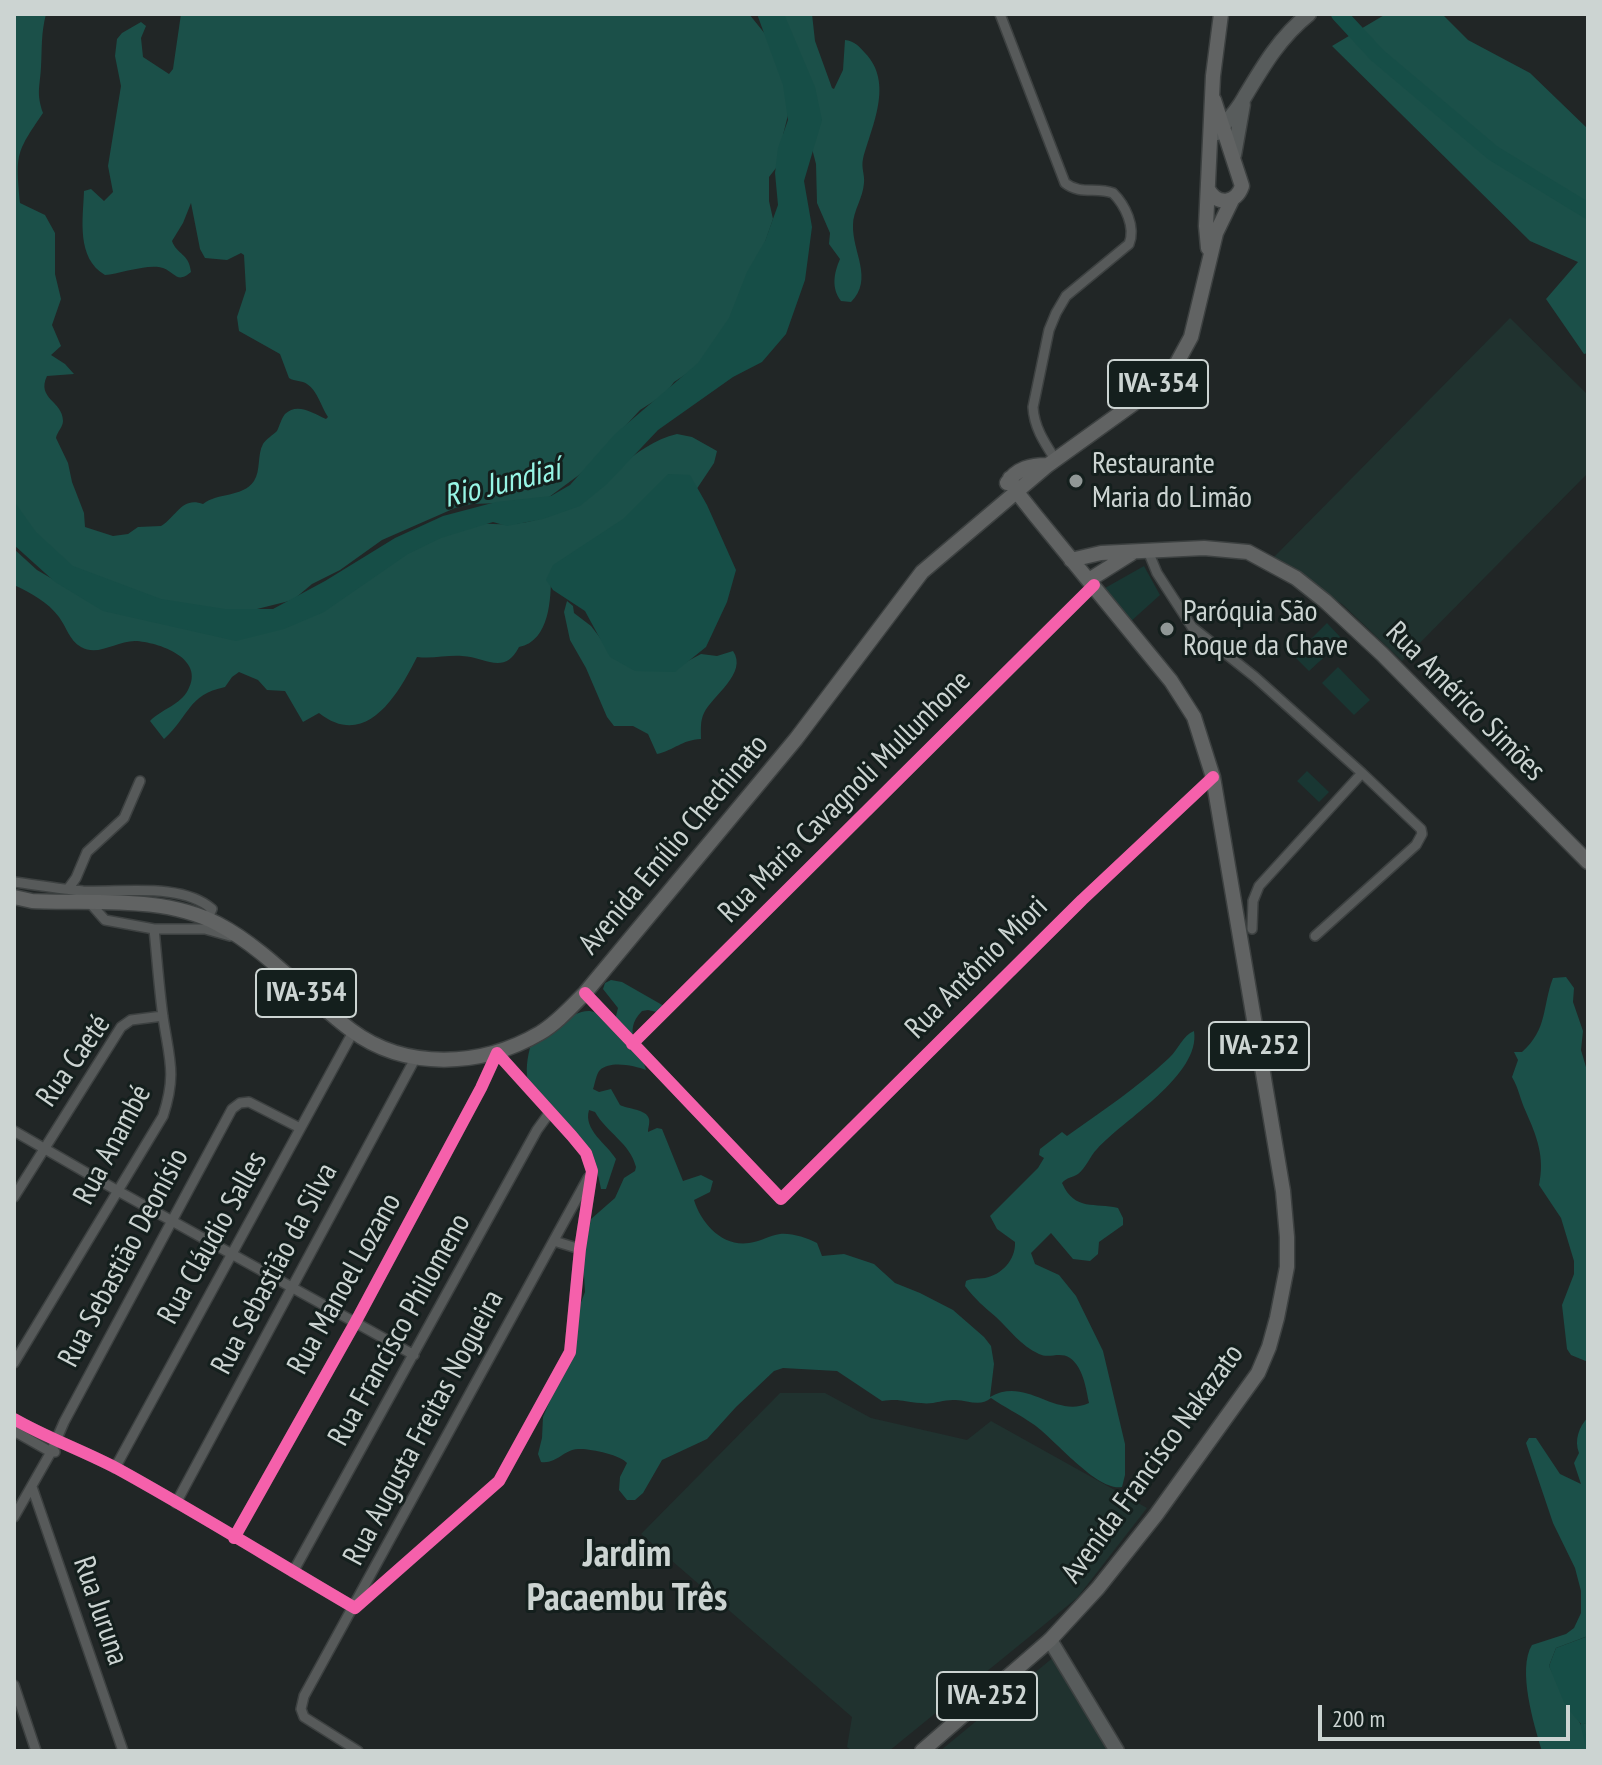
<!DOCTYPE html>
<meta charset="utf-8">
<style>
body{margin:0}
#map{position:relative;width:1602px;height:1765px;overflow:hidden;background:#212626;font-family:"PT Sans Narrow",sans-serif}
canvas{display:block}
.frame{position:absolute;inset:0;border:16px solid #ccd4d2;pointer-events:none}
.scale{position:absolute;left:1318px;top:1705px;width:252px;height:36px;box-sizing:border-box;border:4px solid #ccd4d2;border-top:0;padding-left:10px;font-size:24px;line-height:28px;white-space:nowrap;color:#ccd4d2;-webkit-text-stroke:6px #141f1d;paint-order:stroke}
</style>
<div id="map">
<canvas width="1602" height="1765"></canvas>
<div class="frame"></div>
<div class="scale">200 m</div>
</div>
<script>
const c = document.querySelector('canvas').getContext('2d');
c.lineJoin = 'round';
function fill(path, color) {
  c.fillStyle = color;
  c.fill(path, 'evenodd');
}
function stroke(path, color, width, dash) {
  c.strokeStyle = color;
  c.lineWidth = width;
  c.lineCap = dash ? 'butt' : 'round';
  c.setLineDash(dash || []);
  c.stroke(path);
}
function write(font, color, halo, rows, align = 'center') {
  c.font = font + ' "PT Sans Narrow",sans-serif';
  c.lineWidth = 6;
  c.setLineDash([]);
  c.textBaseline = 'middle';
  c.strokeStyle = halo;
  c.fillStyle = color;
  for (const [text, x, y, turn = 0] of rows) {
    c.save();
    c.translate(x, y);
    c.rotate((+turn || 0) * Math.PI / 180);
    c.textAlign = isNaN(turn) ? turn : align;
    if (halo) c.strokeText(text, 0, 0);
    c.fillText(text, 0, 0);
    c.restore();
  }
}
const built = new Path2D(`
 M1510,318L1588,395V473L1402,661L1342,604L1272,559Z
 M780,1393H825L871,1418L967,1440L991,1421L1147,1508L1077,1598L889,1751H852L847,1747L852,1717L641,1534Z
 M1055,1656L1111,1751H940Z`);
const green = new Path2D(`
 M1144,566L1160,595L1129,623L1105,588Z
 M1327,623L1343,640L1309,671L1294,656Z
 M1338,667L1370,700L1354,715L1322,683Z
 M1307,771L1329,792L1319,802L1297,781Z`);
const forest = new Path2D(`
 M14,14H46C41,33 42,48 41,67C40,87 36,93 43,113C15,154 16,154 20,203L45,215L55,233V274L61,299L52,325L61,346L51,355L65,364L74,374L47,376C36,399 63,401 63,421C63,427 57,432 56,438L68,463L72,482L84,513L85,527L113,536L128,534L138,527L161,526C177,516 182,496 203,504C218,492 242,498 254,481C261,470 257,455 263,444C266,439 273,435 277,431C280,425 281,419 285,414C297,402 313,413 326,419L328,417C321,407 318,391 307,384C302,380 295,382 289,378L280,354L239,331L237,317L246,290L244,255L241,253L227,260L205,258L200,249L191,203L183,223L172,241C177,255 189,253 191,272C177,284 176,273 163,268C149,263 119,274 105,275C76,258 83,219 84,191L91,189L104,201L113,192L108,166L121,86L115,56L117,39L122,33L141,22L146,26L141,38L143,57L169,74L173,69L181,14H749L770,40L784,70L788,115L783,135V159L769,177V201L773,219L738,321L694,369L674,382L665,394L640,410L583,472L549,497L533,502L472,504L455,508L382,540L340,570L312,584L293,600L253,610L186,609L99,586L14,525Z
 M777,14H812L815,41L832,88L834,89L843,70L845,40C854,41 859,46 865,53C894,83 872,125 863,159C861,168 865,175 864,183C863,198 853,211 853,225C852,252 874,279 851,302L841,301C831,288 834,273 840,259L829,244L830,233L817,203L816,164Z
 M1386,14H1442L1468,40L1530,73L1588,129V353L1584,354L1546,299L1578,262L1530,241L1332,46Z
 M677,434L692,437L717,451L714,463L696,490L551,574C551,598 550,641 519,647C504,676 486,657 462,656C447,655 433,659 417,657C398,695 366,750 319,713L303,722L285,691L267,690L258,680L239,672L232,677L225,687C187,695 190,716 164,739L150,721C162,709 180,705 188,690C206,658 158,642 135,641C116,641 98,657 81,647C69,640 67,628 59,617C48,602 31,593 14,585V549L37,570L97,605L222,633L464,521C538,533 565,512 619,467C636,453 655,439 677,434Z
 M567,601L573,606L574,613L591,626L611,652L673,669L701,654L717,656L733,651C748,673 713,695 704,713C700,721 701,730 701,739C681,740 675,750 657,754L648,734L633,726H614L607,717L586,668L570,640L564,612Z
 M1566,977L1574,988L1573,1002L1583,1031L1581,1050L1588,1074V1362L1571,1355L1567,1349L1562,1305L1574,1274V1261L1561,1218L1539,1185C1545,1157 1537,1137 1526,1112C1520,1099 1519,1089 1512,1077L1518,1060L1514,1052H1522C1548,1029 1542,1007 1553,978Z
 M611,980L622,982L664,1006L661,1013L648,1010L642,1011C621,1032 641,1049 646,1070C635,1066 611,1060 600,1070C596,1074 595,1084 593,1089L599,1092L611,1089L620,1105C627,1109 647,1109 649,1119C650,1123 648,1128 648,1132L657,1128L662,1129L683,1181L701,1175L713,1181L710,1192L694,1200C701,1223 722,1247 749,1243C760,1242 770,1235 780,1234C792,1233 807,1238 817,1243L822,1256L844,1254L874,1264L895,1283L920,1293L953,1310L984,1337L991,1346L994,1364L990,1397C1027,1376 1054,1419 1089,1403C1086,1388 1083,1367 1070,1358C1060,1351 1049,1359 1039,1354C1020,1345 1011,1331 996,1317C983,1306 976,1300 965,1286L966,1281C972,1278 977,1279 985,1278C1001,1275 1016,1260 1015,1242L997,1229L990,1216L1038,1168L1044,1158L1039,1155L1040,1149L1062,1132L1067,1136C1102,1111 1137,1088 1169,1058C1178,1050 1183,1035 1194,1031C1201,1075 1123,1120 1097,1149C1090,1156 1086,1168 1078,1174C1072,1178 1067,1177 1062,1183C1075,1212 1095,1202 1118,1208L1123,1218V1225L1099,1242L1098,1254L1090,1261L1073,1259L1051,1233L1031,1253L1035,1264L1059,1275L1076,1296L1103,1351L1125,1444V1475L1122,1487C1097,1492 1053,1437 1033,1424C1019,1414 1004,1407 991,1398C979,1408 967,1399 953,1400C942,1400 932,1405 921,1403C903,1402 901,1398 882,1401L837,1371L783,1368L774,1371L736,1407L707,1439L662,1460L643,1493L635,1500H627L619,1490L620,1477L627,1463C621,1455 589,1448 578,1449C563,1450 557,1464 541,1462L538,1454L542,1438L543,1417L565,1365L576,1315L585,1292L583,1259L591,1219L615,1198L624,1178L635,1171L636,1167C630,1143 607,1133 595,1112L589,1110C583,1130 607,1144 616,1159L606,1189H601C598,1172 593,1156 582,1142C552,1104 514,1104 531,1044C544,1035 574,1009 590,1011C599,1012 605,1020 615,1020L618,1008L603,989L605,983Z
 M1588,1417V1636L1556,1648L1549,1666L1581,1725L1588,1722V1751H1542C1534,1725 1517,1669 1532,1645L1566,1634L1574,1628L1581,1613V1591L1575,1568L1553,1523L1526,1443L1529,1438H1536L1560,1474L1581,1484L1574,1463L1579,1453C1574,1440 1579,1427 1588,1417Z`);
const water = new Path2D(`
 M757,14H784L815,87L822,120L804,181L812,227L805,280L786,334L762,362L733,377L658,430L607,484L580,506L543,519L507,526L493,522L441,538L408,554L324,612L284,629L236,641L103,611L55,582L14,545V487L16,504L36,532L73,566L161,599L225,609H273L325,581L395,538L443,516L496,502L551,496L570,485L615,434L698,363L729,318L747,272L765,241L778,205L775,173L778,148L788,120L783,85Z
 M668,474L690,475L707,505L736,570L727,602L706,647L675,672L635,671L610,657L585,611L553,590L546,580L553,565L623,519Z
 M1588,1636V1722L1582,1725L1566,1707L1549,1666L1556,1648Z`);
const stream = new Path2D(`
 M1582,1725L1588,1749`);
const river = new Path2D(`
 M1339,14L1377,55L1493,153L1588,211`);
const street = new Path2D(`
 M1000,14L1065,183C1080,195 1096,187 1113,193C1125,205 1136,227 1129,244L1066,296L1056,313L1049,330L1033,407C1034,427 1044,442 1055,459
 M1148,551L1157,573L1192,627L1255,677L1362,773L1259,886L1253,901L1252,929
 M14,882C37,885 60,889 83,891C121,893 181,882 212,909L207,920
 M68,889L76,878L87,852L124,818L140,781
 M91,904L105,920L154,929H205L230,936
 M1315,936L1416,845L1422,834L1421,829L1362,773
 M585,993L781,1199L1082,900L1213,777
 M632,1044L1094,585
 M14,1131L118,1191L414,1355
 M14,1197L121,1027L131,1020L163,1016
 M554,1241L580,1249
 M14,1363L163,1116C177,1074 169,1058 163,1017C159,988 157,958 154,929
 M14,1419C47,1438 84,1451 118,1469C198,1513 276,1562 355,1608L499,1481L570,1352L580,1249L592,1171L586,1153L572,1136L497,1053L481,1088L355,1323L234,1538
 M14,1431L51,1452H55
 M115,1468L353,1032
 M32,1487L123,1751
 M176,1503L416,1057
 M14,1517L51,1452L64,1422L232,1109L240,1103L249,1102L300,1128
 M293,1572L537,1130L550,1112
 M14,1685L36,1751
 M358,1751L304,1717L301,1709L304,1696L588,1178`);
const secondary = new Path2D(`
 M1217,133C1226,122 1237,111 1244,98C1263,66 1280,37 1309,14
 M1234,155L1243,104
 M1050,1640L1117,1751`);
const primary = new Path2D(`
 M1208,189C1217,206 1236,204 1242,186L1214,100
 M1208,248L1206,226L1213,76L1221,14
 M1007,483C1017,468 1031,465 1047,465
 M1071,560L1101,553L1204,548L1248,552L1296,578L1325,601L1382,654L1588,862
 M1089,580L1132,553
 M14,897L32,901C92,904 163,895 218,924C266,949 307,997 351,1030C406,1071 482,1067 540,1033C557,1023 571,1007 585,993L796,739L922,572L1048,465L1133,404L1172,372L1191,337L1216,233L1232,200
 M922,1751L1050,1640L1098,1588L1156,1515L1258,1373L1269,1347L1277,1318L1287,1267V1237L1283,1191L1213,777L1194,717L1171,681L1035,515L1016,491L1010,478`);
const cycleway = new Path2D(`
 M585,993L781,1199L1082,900L1213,777
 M632,1044L1094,585
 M14,1419C47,1438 84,1451 118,1469C198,1513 276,1562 355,1608L499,1481L570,1352L580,1249L592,1171L586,1153L572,1136L497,1053L481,1088L355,1323L234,1538`);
const markers = [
 [1076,481,8,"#909796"],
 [1167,629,8,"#909796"]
];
const shields = [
 [1158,384,100],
 [306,993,100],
 [1259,1046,100],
 [987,1696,100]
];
const shieldNames = [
 ["IVA-354",1158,384],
 ["IVA-354",306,993],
 ["IVA-252",1259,1046],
 ["IVA-252",987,1696]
];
const poiNames = [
 ["Restaurante",1092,464],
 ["Maria do Limão",1092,498],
 ["Paróquia São",1183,612],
 ["Roque da Chave",1183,646]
];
const streetNames = [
 ["Rua Américo Simões",1465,702,45],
 ["Rua Maria Cavagnoli Mullunhone",845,797,-45],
 ["Avenida Emílio Chechinato",674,845,-50],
 ["Rua Antônio Miori",977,968,-45],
 ["Rua Caeté",74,1061,-55],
 ["Rua Anambé",113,1145,-62],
 ["Rua Cláudio Salles",213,1238,-61],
 ["Rua Sebastião Deonísio",124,1258,-62],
 ["Rua Sebastião da Silva",275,1269,-62],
 ["Rua Manoel Lozano",345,1284,-61],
 ["Rua Francisco Philomeno",400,1330,-61],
 ["Rua Augusta Freitas Nogueira",424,1428,-62],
 ["Avenida Francisco Nakazato",1153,1464,-54],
 ["Rua Juruna",100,1611,71]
];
const waterNames = [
 ["Rio Jundiaí",502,484,-14]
];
const districtNames = [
 ["Jardim",627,1555],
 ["Pacaembu Três",627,1599]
];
fill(built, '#20322f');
fill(green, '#193733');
fill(forest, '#1b5049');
fill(water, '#164e47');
stroke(stream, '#164e47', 3);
stroke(river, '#164e47', 16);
stroke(street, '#3d4141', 12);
stroke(secondary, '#3d4141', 17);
stroke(primary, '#3d4141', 17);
stroke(street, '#575a5a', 9);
stroke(secondary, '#585c5c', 14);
stroke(primary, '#616363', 14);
stroke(cycleway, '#f560ab', 12);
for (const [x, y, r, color] of markers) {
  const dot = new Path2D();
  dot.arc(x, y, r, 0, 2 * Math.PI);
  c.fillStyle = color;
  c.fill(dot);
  stroke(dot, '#141f1d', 3);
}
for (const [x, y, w] of shields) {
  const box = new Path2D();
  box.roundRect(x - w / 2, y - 24, w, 48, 6);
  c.fillStyle = '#141f1d';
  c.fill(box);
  stroke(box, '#ccd4d2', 2);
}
write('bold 28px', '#ccd4d2', null, shieldNames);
write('30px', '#ccd4d2', '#141f1d', poiNames, 'left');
write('30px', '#ccd4d2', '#141f1d', streetNames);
write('italic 32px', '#97f5e5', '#141f1d', waterNames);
write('bold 38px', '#ccd4d2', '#141f1d', districtNames);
</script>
